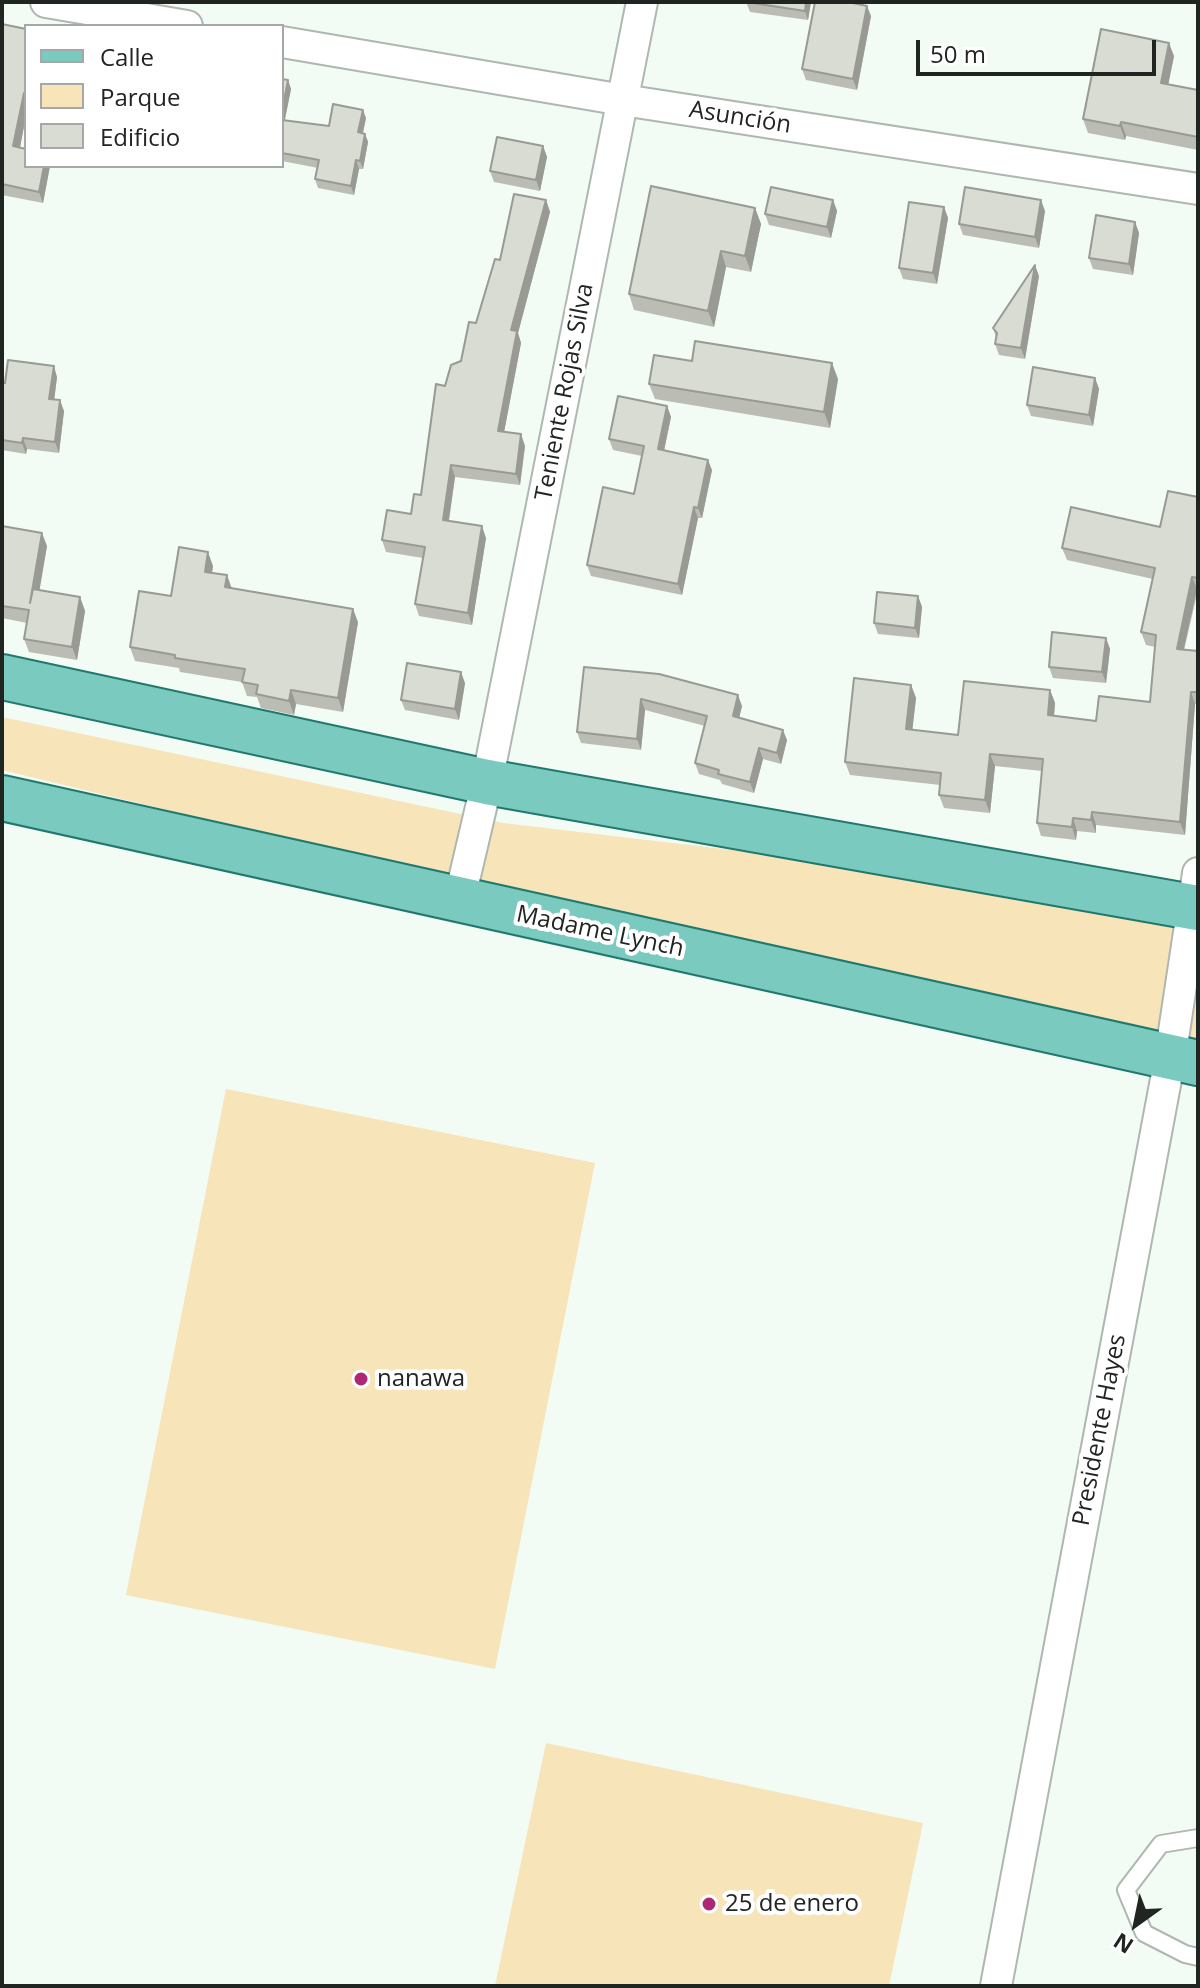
<!DOCTYPE html>
<meta charset="utf-8">
<style>
body{margin:0}
#map{position:relative;width:1200px;height:1988px;overflow:hidden;background:#f2fbf4;font-family:"Open Sans",sans-serif}
canvas{display:block}
.frame{position:absolute;inset:0;border:4px solid #212522;pointer-events:none}
.legend{position:absolute;left:24px;top:24px;width:260px;height:144px;box-sizing:border-box;background:#fff;border:2px solid #a6a8a7;margin:0;padding:10px 14px;list-style:none;font-size:24px;color:#212522}
.legend li{display:flex;align-items:center;gap:16px;height:40px}
.legend b{width:40px;border:2px solid #a6a8a7}
.north{position:absolute;left:1096px;top:1884px;width:80px;height:80px;-webkit-text-stroke:6px #fff;paint-order:stroke;rotate:213deg;font-size:22px;font-weight:700;line-height:32px;text-align:center;color:#212522}
.north::after{content:'';display:block;margin:auto;width:28px;height:36px;background:#212522;clip-path:polygon(50% 0,100% 100%,50% 72%,0 100%)}
.scale{position:absolute;left:916px;top:40px;width:240px;height:36px;box-sizing:border-box;border:4px solid #212522;border-top:0;padding-left:10px;font-size:24px;line-height:28px;white-space:nowrap;color:#212522;-webkit-text-stroke:6px #fff;paint-order:stroke}
</style>
<div id="map">
<canvas width="1200" height="1988"></canvas>
<div class="frame"></div>
<ul class="legend">
<li><b style="height:10px;background:#7acabf"></b>Calle</li>
<li><b style="height:22px;background:#f7e4b9"></b>Parque</li>
<li><b style="height:22px;background:#d9dcd2"></b>Edificio</li>
</ul>
<div class="north">N</div>
<div class="scale">50 m</div>
</div>
<script>
const c = document.querySelector('canvas').getContext('2d');
c.lineJoin = 'round';
function fill(path, color) {
  c.fillStyle = color;
  c.fill(path, 'evenodd');
}
function stroke(path, color, width, dash) {
  c.strokeStyle = color;
  c.lineWidth = width;
  c.lineCap = dash ? 'butt' : 'round';
  c.setLineDash(dash || []);
  c.stroke(path);
}
function write(font, color, halo, rows, align = 'center') {
  c.font = font + ' "Open Sans",sans-serif';
  c.lineWidth = 8;
  c.setLineDash([]);
  c.textBaseline = 'middle';
  c.strokeStyle = halo;
  c.fillStyle = color;
  for (const [text, x, y, turn = 0] of rows) {
    c.save();
    c.translate(x, y);
    c.rotate((+turn || 0) * Math.PI / 180);
    c.textAlign = isNaN(turn) ? turn : align;
    if (halo) c.strokeText(text, 0, 0);
    c.fillText(text, 0, 0);
    c.restore();
  }
}
const green = new Path2D(`
 M2,717L503,823L1198,905V1050L493,889L2,770Z
 M226,1089L595,1163L495,1669L126,1595Z
 M546,1743L923,1823L889,1986H495Z`);
const lane = new Path2D(`
 M1198,1838L1161,1844L1126,1890L1144,1933L1185,1954L1198,1957`);
const street = new Path2D(`
 M46,2L187,26
 M282,42L623,100L1198,189
 M459,901L487,782L642,2
 M996,1986L1170,1058L1198,873`);
const primary = new Path2D(`
 M2,677L487,782L1198,908
 M2,798L1198,1063`);
const wall = new Path2D(`
 M746,2H811L808,20L750,12Z
 M871,16L857,90L806,80L802,69Z
 M2,24L26,29V116L20,147L26,166H50L43,203L2,195Z
 M1174,56L1168,84L1198,90V150L1126,136L1125,140L1088,133L1083,119Z
 M282,79L288,80L291,89L285,120L329,126L366,118L363,133L365,134L368,142L363,169H359L354,195L318,188L315,179L318,168L282,161Z
 M543,146L547,157L540,191L494,182L490,171Z
 M546,200L550,212L518,333L521,343L504,432L525,446L520,485L455,477L449,521L486,538L472,625L419,616L415,604L423,558L386,552L382,540L411,514L421,495L445,386L461,361L500,260Z
 M833,200L837,211L831,238L769,225L765,214Z
 M944,207L948,218L937,284L903,279L899,268Z
 M755,208L761,224L751,272L726,267L714,327L634,310L629,294Z
 M1045,211L1039,248L963,235L959,224Z
 M1135,222L1139,233L1133,275L1093,269L1089,258Z
 M1039,276L1025,359L999,355L995,344L996,337L993,328Z
 M692,361L838,379L830,428L655,399L649,384Z
 M57,377L54,400L64,411L59,453L27,449L26,454L2,450V383Z
 M1095,378L1099,389L1093,426L1031,416L1027,405Z
 M667,406L671,417L664,451L712,470L702,518H698L682,595L591,576L587,565L634,494L642,456L613,450L609,439Z
 M1198,497V590L1184,650L1198,651V705L1195,704L1185,835L1096,825V833L1077,831L1076,840L1041,836L1037,823L1042,771L995,766L990,813L944,808L939,795L940,785L850,775L845,762L911,685L916,698L912,730L958,735L1050,690L1055,703L1054,716L1096,721L1150,702L1155,647L1146,645L1141,632L1153,579L1067,560L1062,548L1160,527Z
 M2,526L47,546L39,590L80,597L85,611L77,660L29,652L24,639L27,623L2,618Z
 M213,566L212,573L232,588L358,622L343,712L296,704L294,715L261,708L257,697L247,696L242,682L180,672L179,668L135,661L130,647L171,596Z
 M918,596L922,607L919,638L878,634L874,623Z
 M1106,638L1110,649L1106,683L1053,678L1049,667Z
 M584,667L742,706L739,718L787,740L781,764L763,759L754,793L722,784L720,780L699,774L695,763L705,726L645,710L641,750L581,743L577,732Z
 M465,683L459,720L405,710L401,700Z`);
const shadedWall = new Path2D(`
 M806,2H811L808,20L805,11Z
 M867,6L871,16L857,90L853,79Z
 M1169,43L1174,56L1166,96L1161,83Z
 M288,80L291,89L283,128L282,124V111Z
 M24,93L26,98V116L18,158L13,146Z
 M363,110L366,118L361,141L358,132Z
 M1121,122L1126,136L1125,140L1120,126Z
 M365,134L368,142L363,169L360,161Z
 M543,146L547,157L540,191L536,180Z
 M356,160L359,169L354,195L351,186Z
 M44,166H50L43,203L39,192Z
 M546,200L550,212L518,333L521,343L502,443L498,431L511,330Z
 M833,200L837,211L831,238L827,227Z
 M1041,200L1045,211L1039,248L1035,237Z
 M944,207L948,218L937,284L933,273Z
 M755,208L761,224L751,272L745,256Z
 M1135,222L1139,233L1133,275L1129,264Z
 M721,251L726,267L714,327L708,311Z
 M1035,265L1039,276L1025,359L1021,348Z
 M832,363L838,379L830,428L824,412Z
 M54,366L57,377L53,410L49,399Z
 M1095,378L1099,389L1093,426L1089,415Z
 M60,400L64,411L59,453L55,442Z
 M667,406L671,417L662,460L658,449Z
 M521,434L525,446L520,485L516,474Z
 M23,438L27,449L26,454L22,443Z
 M708,460L712,470L702,518L698,508Z
 M451,465L455,477L447,532L443,520Z
 M694,507L698,518L682,595L678,584Z
 M482,526L486,538L472,625L468,613Z
 M42,533L47,546L35,617L30,603Z
 M208,552L213,566L210,585L205,572Z
 M227,575L232,589L225,587Z
 M1192,577L1197,589L1181,662L1177,649Z
 M918,596L922,607L919,638L915,628Z
 M80,597L85,611L77,660L72,647Z
 M353,609L358,622L343,712L338,698Z
 M1106,638L1110,649L1106,683L1102,672Z
 M461,672L465,683L459,720L455,709Z
 M911,685L916,698L911,742L906,729Z
 M291,690L296,704L294,715L289,701Z
 M1050,690L1055,703L1053,728L1048,715Z
 M1191,692L1195,704L1185,835L1180,822Z
 M738,695L742,706L737,727L733,716Z
 M641,699L645,710L641,750L637,739Z
 M783,730L787,740L781,764L777,753Z
 M759,748L763,759L754,793L750,782Z
 M990,754L995,766L990,813L985,800Z
 M1092,812L1096,825V833L1091,820Z
 M1073,818L1077,831L1076,840L1072,827Z`);
const building = new Path2D(`
 M746,2H806L805,11Z
 M815,2H848L867,6L853,79L802,69Z
 M2,24L26,29V93H24L13,146L26,149V166H44L39,192L2,184Z
 M1101,29L1169,43L1161,83L1198,90V137L1121,122L1120,126L1083,119Z
 M282,79L288,80L282,111Z
 M333,104L363,110L358,132L365,134L360,161L356,160L351,186L315,179L319,160L282,153V120L329,126Z
 M497,137L543,146L536,180L490,171Z
 M651,186L755,208L745,256L721,251L708,311L629,294Z
 M771,187L833,200L827,227L765,214Z
 M965,187L1041,200L1035,237L959,224Z
 M514,194L546,200L511,330L517,331L498,431L521,434L516,474L451,465L443,520L482,526L468,613L415,604L425,547L382,540L387,510L411,514L414,494L421,495L436,384L445,386L451,365L461,361L469,322L476,323L495,259L500,260Z
 M909,202L944,207L933,273L899,268Z
 M1096,215L1135,222L1129,264L1089,258Z
 M1035,265L1021,348L995,344L997,333L993,328Z
 M695,341L832,363L824,412L649,384L654,355L692,361Z
 M8,360L54,366L49,399L60,400L55,442L23,438L22,443L2,440V383H5Z
 M1033,367L1095,378L1089,415L1027,405Z
 M618,396L667,406L658,449L708,460L698,508L694,507L678,584L587,565L603,487L634,494L644,446L609,439Z
 M1168,491L1198,497V578L1192,577L1177,649L1198,651V692H1191L1180,822L1092,812L1091,820L1073,818L1072,827L1037,823L1043,759L990,754L985,800L939,795L941,773L845,762L854,678L911,685L906,729L958,735L964,681L1050,690L1048,715L1096,721L1099,696L1150,702L1156,635L1141,632L1155,568L1062,548L1071,507L1160,527Z
 M2,526L42,533L30,603L33,589L80,597L72,647L24,639L29,610L2,606Z
 M179,547L208,552L205,572L227,575L225,587L353,609L338,698L291,690L289,701L256,694L258,685L242,682L245,669L175,658V655L130,647L139,591L171,596Z
 M877,592L918,596L915,628L874,623Z
 M1052,632L1106,638L1102,672L1049,667Z
 M407,663L461,672L455,709L401,700Z
 M584,667L659,674L738,695L733,716L783,730L777,753L759,748L750,782L718,774L719,770L695,763L707,716L641,699L637,739L577,732Z`);
const markers = [
 [361,1379,8,"#ac2872"],
 [709,1904,8,"#ac2872"]
];
const streetNames = [
 ["Asunción",740,118,9],
 ["Teniente Rojas Silva",565,392,-79],
 ["Madame Lynch",600,932,12],
 ["Presidente Hayes",1100,1430,-79]
];
const poiNames = [
 ["nanawa",377,1379],
 ["25 de enero",725,1904]
];
fill(green, '#f7e4b9');
stroke(lane, '#afb7b0', 20);
stroke(street, '#afb7b0', 34);
stroke(primary, '#21796d', 48);
stroke(lane, '#fff', 16);
stroke(street, '#fff', 30);
stroke(primary, '#7acabf', 44);
fill(wall, '#bbbdb5');
fill(shadedWall, '#989a93');
fill(building, '#d9dcd2');
stroke(building, '#989a93', 2);
for (const [x, y, r, color] of markers) {
  const dot = new Path2D();
  dot.arc(x, y, r, 0, 2 * Math.PI);
  c.fillStyle = color;
  c.fill(dot);
  stroke(dot, '#fff', 3);
}
write('24px', '#212522', '#fff', streetNames);
write('24px', '#212522', '#fff', poiNames, 'left');
</script>
